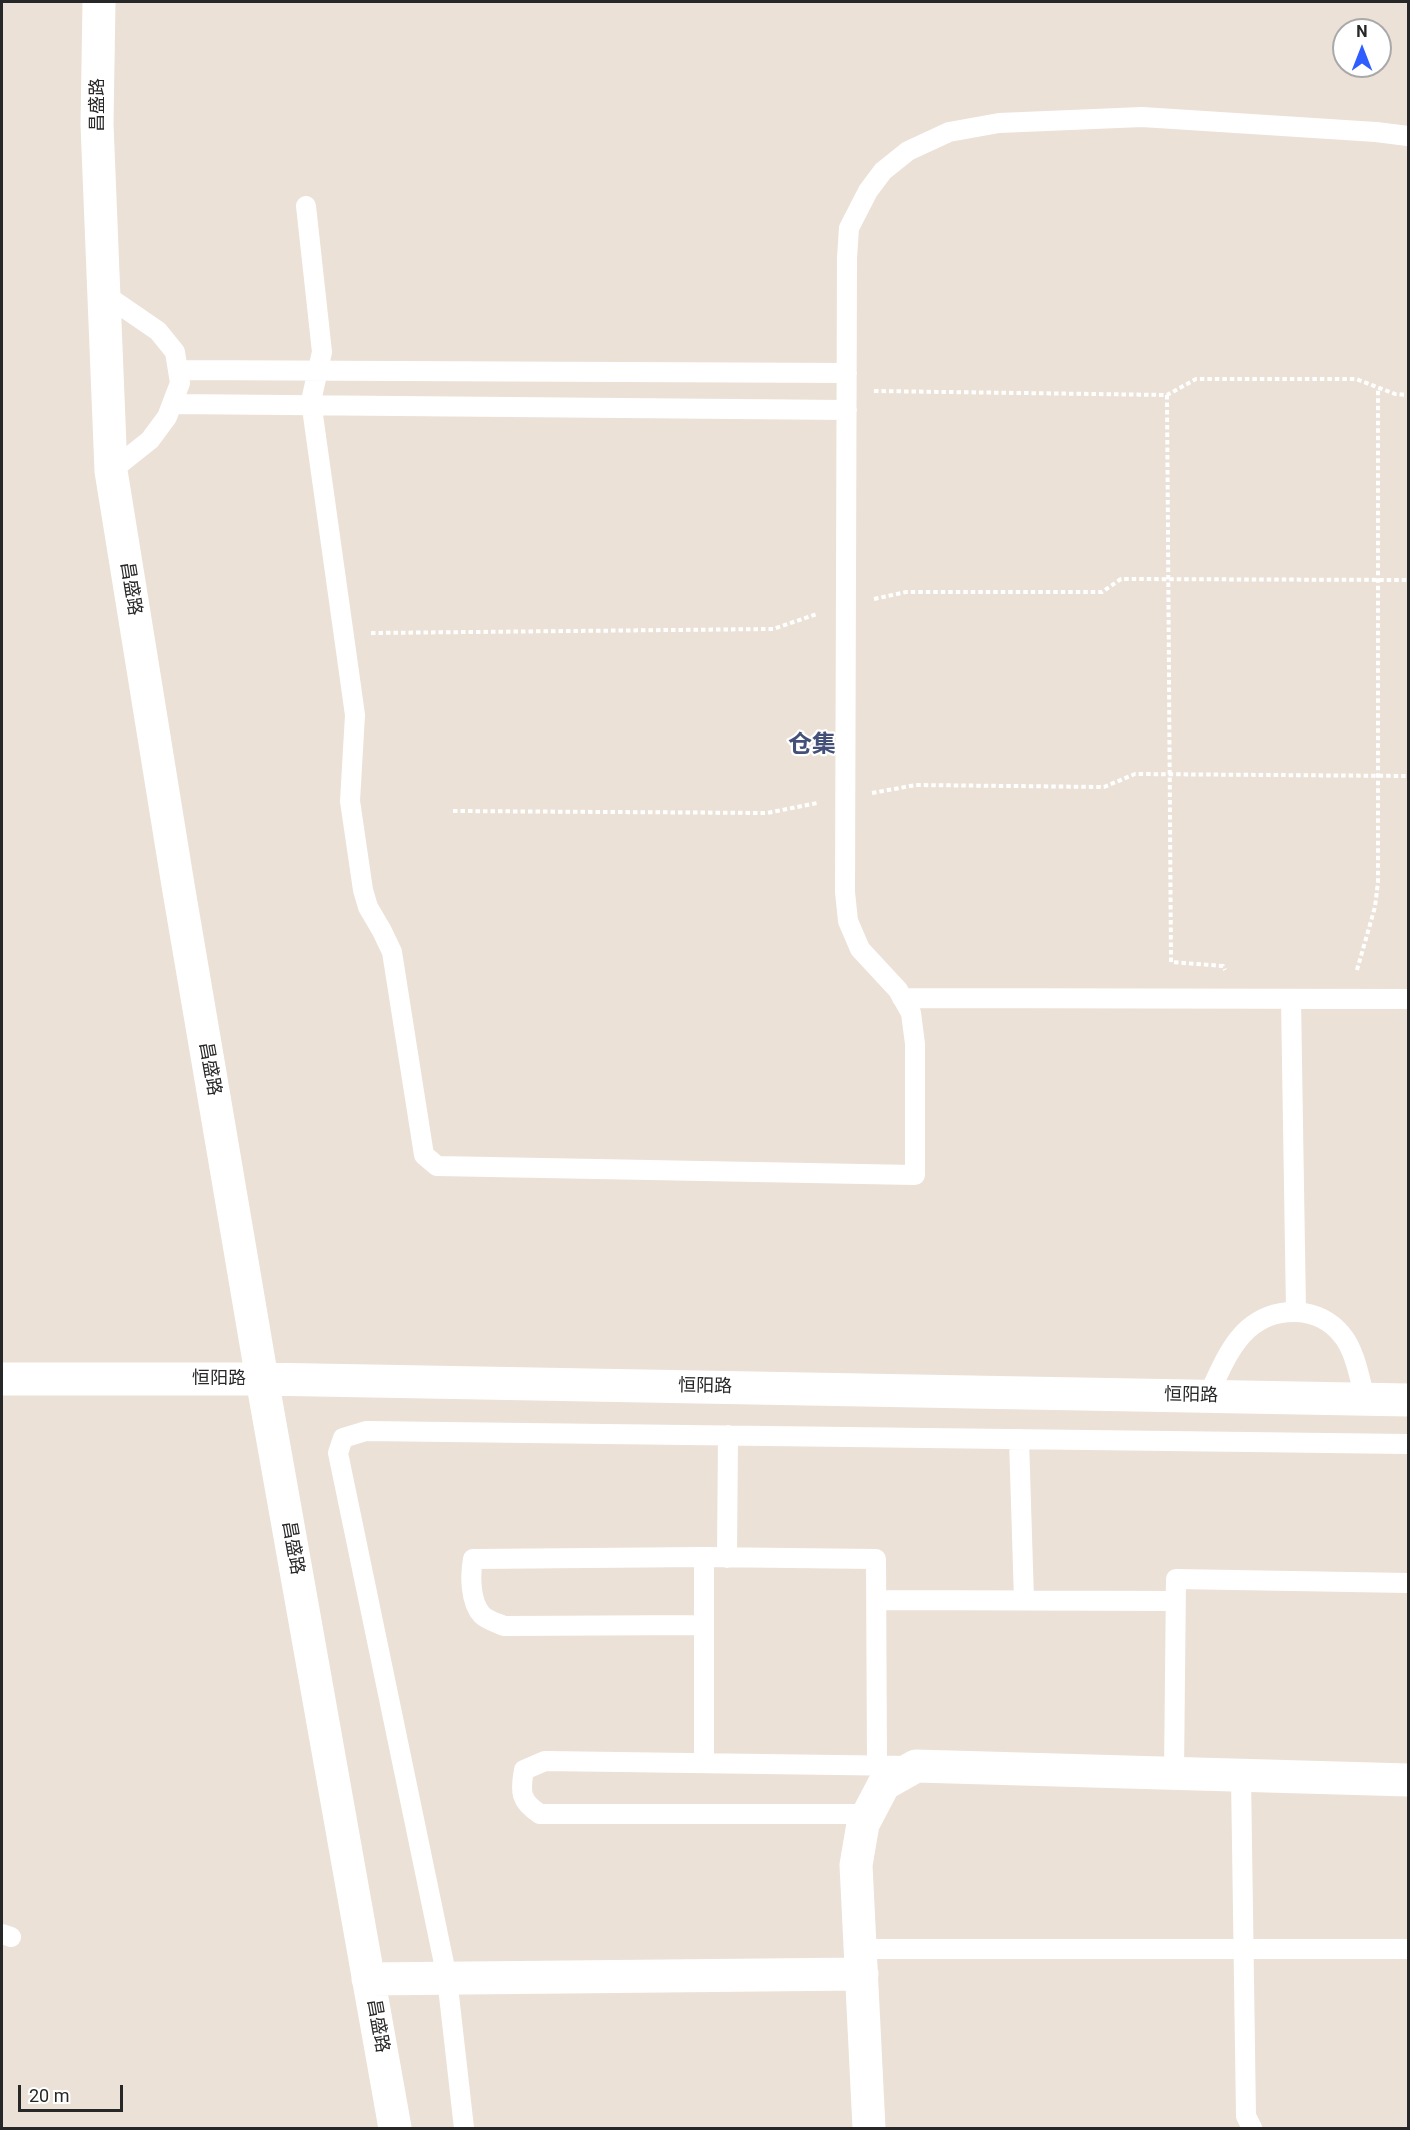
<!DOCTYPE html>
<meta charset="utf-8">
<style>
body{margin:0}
#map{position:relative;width:1410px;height:2130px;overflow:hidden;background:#ebe1d6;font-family:Roboto,sans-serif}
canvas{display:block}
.frame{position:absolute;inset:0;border:3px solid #272727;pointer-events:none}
.north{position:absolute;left:1332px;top:18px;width:60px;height:60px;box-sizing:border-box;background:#fff;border:2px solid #a9a9a9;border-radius:50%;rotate:0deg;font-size:16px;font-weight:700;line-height:24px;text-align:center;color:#272727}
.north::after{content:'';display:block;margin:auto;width:21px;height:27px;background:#2f5dff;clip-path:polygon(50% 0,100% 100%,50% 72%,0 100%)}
.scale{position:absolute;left:18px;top:2085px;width:105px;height:27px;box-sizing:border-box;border:3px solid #272727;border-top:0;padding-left:8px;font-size:18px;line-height:21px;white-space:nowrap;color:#272727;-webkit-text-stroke:4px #fff;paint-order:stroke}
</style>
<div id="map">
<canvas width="1410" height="2130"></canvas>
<div class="frame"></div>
<div class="north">N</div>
<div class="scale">20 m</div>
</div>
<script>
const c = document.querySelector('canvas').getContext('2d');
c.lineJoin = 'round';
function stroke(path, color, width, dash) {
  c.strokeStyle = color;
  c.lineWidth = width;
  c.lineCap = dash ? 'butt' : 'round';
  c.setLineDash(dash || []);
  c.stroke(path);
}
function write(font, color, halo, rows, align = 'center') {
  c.font = font + ' Roboto,"Noto Sans SC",sans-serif';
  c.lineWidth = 4.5;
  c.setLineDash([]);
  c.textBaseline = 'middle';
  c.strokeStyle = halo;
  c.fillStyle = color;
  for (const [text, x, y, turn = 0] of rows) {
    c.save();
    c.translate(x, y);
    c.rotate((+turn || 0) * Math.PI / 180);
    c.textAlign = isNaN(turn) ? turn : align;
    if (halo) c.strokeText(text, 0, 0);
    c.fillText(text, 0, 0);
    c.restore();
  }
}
const path = new Path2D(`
 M874,391L1167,395L1196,379H1356L1395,394L1408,395
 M1167,395L1171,962L1223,966L1225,970
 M874,599L906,592H1102L1121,579L1408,580
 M371,633L773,629L817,614
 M872,793L916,785L1104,787L1135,774L1408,776
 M453,811L767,813L817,803
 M1357,970L1375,907L1378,882V388`);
const service = new Path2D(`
 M306,206L322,352L311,401L355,715L350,801L363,890L368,907L382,931L392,952L424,1155L437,1166L915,1175V1044L911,1013L898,990L860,949L848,921L845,892L847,258L849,228L868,191L883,171L908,151L949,132L999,123L1142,117L1376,132L1408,136
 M104,294L158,331L175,352L180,383L167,417L150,440L111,471
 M178,370L847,373
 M172,404L847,410
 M902,998L1408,999
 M1291,999L1296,1311
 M1208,1396C1219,1373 1229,1346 1248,1329C1276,1305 1319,1306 1342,1335C1355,1350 1360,1380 1365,1399
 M1019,1439L1024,1600
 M704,1557L473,1559C470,1575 470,1602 482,1615C487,1620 497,1623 504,1626L704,1625
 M727,1558L728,1435
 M876,1600L1175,1601
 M704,1763V1557L876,1559L877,1765
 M1174,1773L1176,1579L1408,1583
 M1241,1776L1246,2116L1252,2128
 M869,1814H540C520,1801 520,1792 524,1770L545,1761L909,1766
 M2,1934L11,1937
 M860,1949H1408
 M464,2128L447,1978L338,1453L343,1438L366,1431L1408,1444`);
const minor = new Path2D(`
 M99,2L97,124L111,471L178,885L262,1379L395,2128
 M2,1379H262L1408,1400
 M368,1979L862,1974
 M869,2128L856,1865L863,1824L884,1784L916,1766L1408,1780`);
const streetNames = [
 ["昌盛路",98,105,-90],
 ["昌盛路",130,589,81],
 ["昌盛路",209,1069,80],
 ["恒阳路",219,1379],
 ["恒阳路",705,1387,1],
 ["恒阳路",1191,1396,1],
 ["昌盛路",292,1548,80],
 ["昌盛路",377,2026,80]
];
const districtNames = [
 ["仓集",812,746]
];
stroke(path, '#fff', 4, [4.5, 3]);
stroke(service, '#fff', 20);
stroke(minor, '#fff', 33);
write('18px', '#272727', '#fff', streetNames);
write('bold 24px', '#455079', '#fff', districtNames);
</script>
